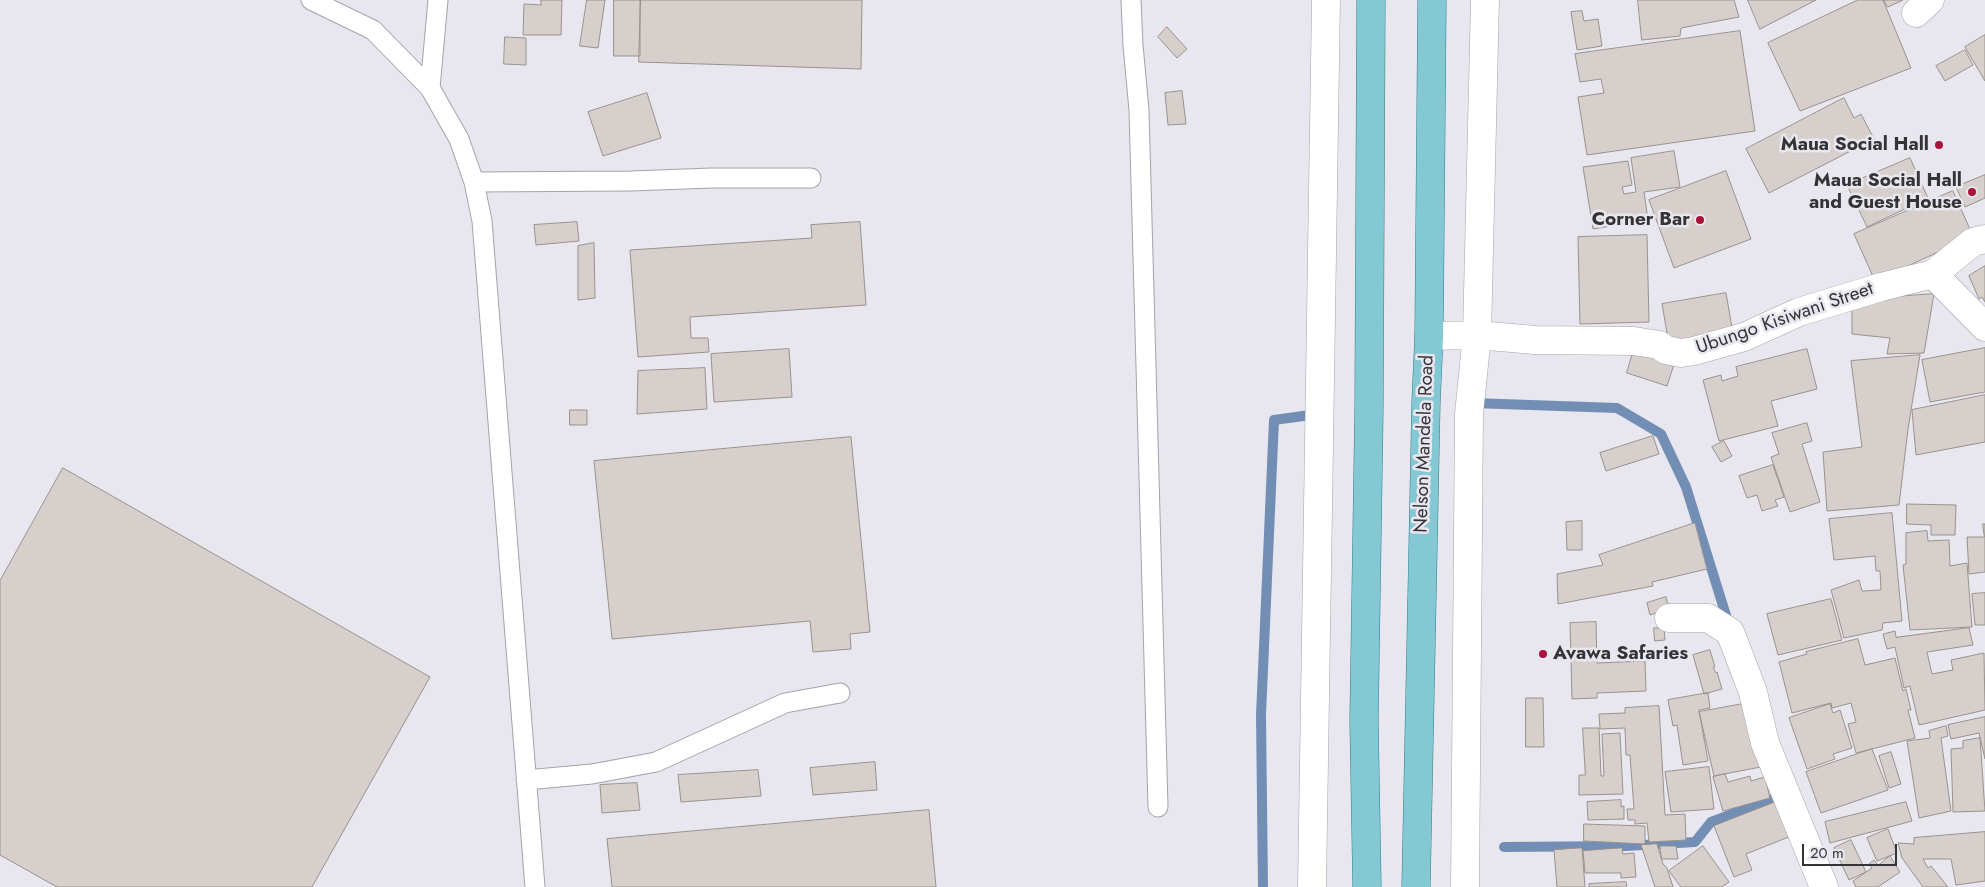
<!DOCTYPE html>
<style>
body{margin:0}
#map{position:relative;width:1985px;height:887px;overflow:hidden;background:#e8e7ef;font-family:Jost,sans-serif}
canvas{display:block}
.scale{position:absolute;left:1802px;top:844px;width:95px;height:22px;box-sizing:border-box;border:2px solid #343437;border-top:0;padding-left:6px;font-size:15px;line-height:18px;white-space:nowrap;color:#343437;-webkit-text-stroke:4px #e8e7ef;paint-order:stroke}
</style>
<div id="map">
<canvas width="1985" height="887"></canvas>
<div class="scale">20 m</div>
</div>
<script>
const c = document.querySelector('canvas').getContext('2d');
c.lineJoin = 'round';
function stroke(path, color, width, dash) {
  c.strokeStyle = color;
  c.lineWidth = width;
  c.lineCap = dash ? 'butt' : 'round';
  c.setLineDash(dash || []);
  c.stroke(path);
}
function fill(path, color) {
  c.fillStyle = color;
  c.fill(path, 'evenodd');
}
function write(font, color, halo, rows, align = 'center') {
  c.font = font + ' Jost,sans-serif';
  c.lineWidth = 5;
  c.setLineDash([]);
  c.textBaseline = 'middle';
  c.strokeStyle = halo;
  c.fillStyle = color;
  for (const [text, x, y, turn = 0] of rows) {
    c.save();
    c.translate(x, y);
    c.rotate((+turn || 0) * Math.PI / 180);
    c.textAlign = isNaN(turn) ? turn : align;
    if (halo) c.strokeText(text, 0, 0);
    c.fillText(text, 0, 0);
    c.restore();
  }
}
const stream = new Path2D(`
 M1472,403L1617,408L1661,434L1686,487L1729,625
 M1504,847L1626,846L1695,842L1711,822L1786,794
 M1263,887L1261,715L1274,420L1318,414`);
const building = new Path2D(`
 M541,0H562L561,35H523L524,4L541,5Z
 M587,0H605L598,48L580,46Z
 M614,0H640V56H614Z
 M641,0H862L861,69L639,62Z
 M1638,0H1734L1739,17L1681,28L1680,36L1642,40Z
 M1748,0H1816L1760,29Z
 M1858,0H1883L1911,68L1800,111L1768,43Z
 M1884,0H1903L1888,7Z
 M1582,11L1584,21L1598,19L1602,46L1577,50L1571,12Z
 M1167,27L1187,49L1177,58L1158,37Z
 M1740,31L1755,131L1587,155L1578,97L1604,93L1601,79L1580,82L1575,54Z
 M1985,35V81L1965,47Z
 M505,37L526,38V65L504,64Z
 M1965,50L1973,65L1945,81L1936,66Z
 M1182,91L1186,124L1168,125L1165,93Z
 M647,93L661,138L603,156L588,112Z
 M1844,98L1854,118L1861,114L1874,139L1769,193L1746,149Z
 M1674,151L1680,187L1644,192L1648,220L1593,229L1583,167L1628,161L1632,185L1622,187L1624,194L1636,192L1631,158Z
 M1910,158L1928,198L1867,227L1847,185Z
 M1726,171L1751,239L1674,268L1649,200Z
 M1985,175V198L1965,207L1956,187Z
 M1953,191L1973,236L1875,281L1854,234Z
 M577,222L579,241L536,245L534,225Z
 M860,222L866,305L690,317L691,338H708L709,352L638,357L630,250L812,238L811,225Z
 M1647,235L1649,322L1580,324L1578,237Z
 M594,243L595,298L578,300V246Z
 M1985,266V302L1982,297L1979,299L1969,276Z
 M1726,293L1734,339L1670,350L1662,304Z
 M1934,294L1924,353L1887,354L1890,338L1852,334V300Z
 M1636,342L1677,355L1667,386L1627,373Z
 M1985,348V392L1930,402L1922,360Z
 M789,349L792,397L714,402L711,354Z
 M1807,349L1817,389L1771,401L1778,426L1719,441L1703,380L1721,375L1722,381L1738,376L1736,367Z
 M1920,355L1908,429L1899,505L1827,511L1823,452L1862,447L1851,361Z
 M705,368L707,409L637,414L638,371Z
 M1985,395V442L1916,455L1912,410Z
 M570,410H587V425H570Z
 M1807,423L1812,441L1802,444L1820,502L1790,512L1771,457L1779,454L1772,433Z
 M1653,436L1659,454L1606,471L1600,453Z
 M851,437L870,632L850,634L851,649L813,652L810,621L612,639L594,461Z
 M1724,441L1732,456L1721,462L1712,447Z
 M1773,465L1784,497L1775,500L1778,506L1762,511L1757,495L1747,498L1739,476Z
 M63,468L430,677L312,887H57L0,855V581Z
 M1907,504L1956,505L1955,535H1931V525L1907,524Z
 M1892,513L1902,621L1883,623L1882,630L1844,638L1831,590L1859,580L1862,591L1881,590L1880,571H1876L1875,556L1834,560L1829,519Z
 M1582,521V550H1567L1566,522Z
 M1695,523L1707,569L1652,582L1653,586L1558,604L1557,574L1603,565L1599,555Z
 M1983,524H1985V572L1969,574L1967,537H1984Z
 M1927,531L1928,541L1949,540L1950,566L1967,563L1972,627L1910,630L1903,565L1906,564V533Z
 M1985,593V625H1975L1972,594Z
 M1666,597L1669,609L1650,615L1647,603Z
 M1831,599L1842,640L1778,655L1767,614Z
 M1596,622L1597,663L1645,661L1646,691L1597,693V698L1572,699L1570,623Z
 M1654,628H1664L1665,640L1655,641Z
 M1969,628L1973,645L1927,652L1932,674L1953,670L1951,660L1984,653L1985,710L1919,725L1910,686L1904,688L1895,647L1887,649L1883,634L1895,631L1896,637Z
 M1858,639L1865,665L1895,658L1903,691L1906,689L1911,710H1908L1915,738L1856,753L1848,724L1856,722L1851,703L1832,708L1831,703L1792,713L1779,662L1807,654L1806,652Z
 M1710,650L1715,667H1713L1716,673L1717,672L1722,689L1704,694L1693,655Z
 M1708,693L1710,708L1699,710L1708,761L1683,765L1677,725L1673,726L1668,700Z
 M1526,698H1543L1544,747H1526Z
 M1754,702L1766,766L1714,776L1699,712Z
 M1830,704L1833,713L1840,710L1852,748L1833,754L1835,759L1807,769L1789,718Z
 M1659,706L1665,815L1685,814L1686,840L1649,842L1647,823L1635,824V820H1628L1627,809H1634L1630,755H1626L1625,728L1600,729L1599,714L1625,713V708Z
 M1985,717V759L1979,733L1951,739L1948,725Z
 M1946,726L1948,736L1941,738L1951,811L1919,818L1907,741L1930,738L1929,731Z
 M1583,728H1599L1601,776H1604L1602,734L1620,733L1623,794L1579,795V775H1585Z
 M1980,738L1985,811L1953,812L1951,749L1963,748V741Z
 M1872,749L1888,790L1821,813L1806,772Z
 M1891,752L1901,784L1889,788L1879,756Z
 M875,762L877,790L813,795L810,768Z
 M1709,767L1714,809L1671,812L1665,772Z
 M758,770L761,796L681,802L678,775Z
 M1725,774L1728,782L1750,776L1751,781L1765,777L1770,798L1723,811L1713,777Z
 M637,783L640,810L602,813L600,785Z
 M1783,799L1796,834L1746,854L1752,870L1734,877L1714,826Z
 M1621,800V807L1624,806V819L1588,820L1587,802Z
 M1906,802L1912,821L1830,843L1825,822Z
 M929,810L936,887H612L607,839Z
 M1584,824L1645,826V844L1584,841Z
 M1888,829L1897,853L1877,861L1867,838Z
 M1985,832V881L1956,885L1951,859H1923L1928,868L1931,866L1948,887H1923L1902,858L1898,843L1914,844V838Z
 M1851,840L1866,872L1849,880L1834,848Z
 M1657,844L1663,864L1667,868L1673,887H1655L1641,845Z
 M1660,846H1676L1678,859H1662Z
 M1703,846L1729,882L1722,887H1681L1669,871Z
 M1582,848L1585,887H1557L1554,850Z
 M1622,848L1623,854L1634,853L1636,877L1621,878V873H1585L1583,851Z
 M1890,856L1900,872L1878,887H1856L1853,881L1872,868L1869,864L1874,860L1878,865Z
 M1626,882L1627,887H1589V884Z`);
const lane = new Path2D(`
 M311,0L373,30L430,88L459,139L474,182L482,221L535,887
 M1131,0L1133,45L1139,110L1158,807
 M430,88L438,0
 M474,182L631,181L712,178H811
 M526,780L592,774L656,762L785,703L840,693`);
const street = new Path2D(`
 M1916,13L1930,0
 M1933,274L1985,327
 M1429,336L1477,335L1535,340L1634,341L1659,345L1666,350L1681,353L1694,351L1744,337L1799,312L1881,287L1933,274L1973,242L1985,239
 M1669,618H1708L1730,632L1753,692L1765,743L1824,887
 M1312,887L1326,0
 M1465,887L1469,414L1477,335L1485,0`);
const primary = new Path2D(`
 M1367,887L1364,720L1369,409L1371,0
 M1416,887L1426,402L1429,336L1432,0`);
const markers = [
 [1939,145,5,"#a9123a"],
 [1972,192,5,"#a9123a"],
 [1700,220,5,"#a9123a"],
 [1543,654,5,"#a9123a"]
];
const poiNames = [
 ["Maua Social Hall",1929,145],
 ["Maua Social Hall",1962,181],
 ["and Guest House",1962,203],
 ["Corner Bar",1690,220],
 ["Avawa Safaries",1553,654,"left"]
];
const streetNames = [
 ["Ubungo Kisiwani Street",1785,319,-19],
 ["Nelson Mandela Road",1425,444,-88]
];
stroke(stream, '#738eb5', 10);
fill(building, '#d7cfcb');
stroke(building, '#99918d', 1);
stroke(lane, '#a4a3aa', 21);
stroke(street, '#a4a3aa', 29);
stroke(primary, '#317d89', 29);
stroke(lane, '#fff', 19);
stroke(street, '#fff', 28);
stroke(primary, '#83c8d3', 28);
for (const [x, y, r, color] of markers) {
  const dot = new Path2D();
  dot.arc(x, y, r, 0, 2 * Math.PI);
  c.fillStyle = color;
  c.fill(dot);
  stroke(dot, '#e8e7ef', 2);
}
write('bold 19px', '#343437', '#e8e7ef', poiNames, 'right');
write('19px', '#343437', '#e8e7ef', streetNames);
</script>
